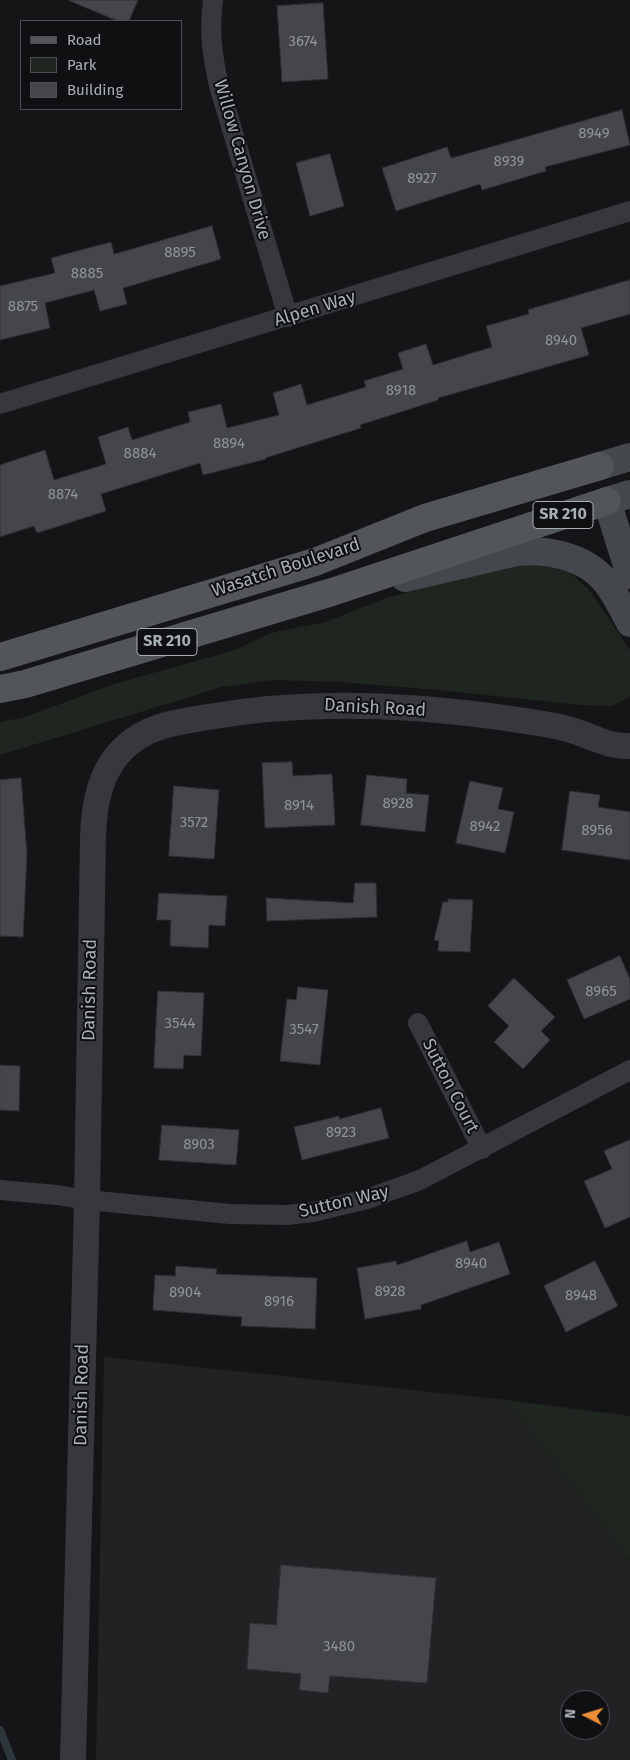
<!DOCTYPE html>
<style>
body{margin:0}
#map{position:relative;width:630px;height:1760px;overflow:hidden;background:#151517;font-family:"Fira Sans",sans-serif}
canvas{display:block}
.legend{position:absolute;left:20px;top:20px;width:162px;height:90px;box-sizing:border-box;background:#101012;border:1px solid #4c5054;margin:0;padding:6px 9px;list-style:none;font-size:15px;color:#a7afb6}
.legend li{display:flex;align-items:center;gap:10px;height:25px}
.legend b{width:25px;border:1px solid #4c5054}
.north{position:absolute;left:560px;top:1690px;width:50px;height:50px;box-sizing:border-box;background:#101012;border:1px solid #4c5054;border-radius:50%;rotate:275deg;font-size:14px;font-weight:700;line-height:20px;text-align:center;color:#a7afb6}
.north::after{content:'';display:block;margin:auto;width:18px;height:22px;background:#ec8d38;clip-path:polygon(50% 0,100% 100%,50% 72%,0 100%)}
</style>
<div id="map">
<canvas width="630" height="1760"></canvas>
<ul class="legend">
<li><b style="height:6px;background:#52565a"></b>Road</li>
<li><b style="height:14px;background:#1f261f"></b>Park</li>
<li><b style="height:14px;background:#44464a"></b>Building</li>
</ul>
<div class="north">N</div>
</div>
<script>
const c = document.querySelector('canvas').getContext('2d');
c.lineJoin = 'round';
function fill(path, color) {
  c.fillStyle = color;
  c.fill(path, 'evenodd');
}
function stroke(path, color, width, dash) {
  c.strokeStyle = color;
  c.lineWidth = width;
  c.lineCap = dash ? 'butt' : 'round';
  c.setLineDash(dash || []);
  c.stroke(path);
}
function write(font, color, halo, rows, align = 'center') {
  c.font = font + ' "Fira Sans",sans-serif';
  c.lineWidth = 4;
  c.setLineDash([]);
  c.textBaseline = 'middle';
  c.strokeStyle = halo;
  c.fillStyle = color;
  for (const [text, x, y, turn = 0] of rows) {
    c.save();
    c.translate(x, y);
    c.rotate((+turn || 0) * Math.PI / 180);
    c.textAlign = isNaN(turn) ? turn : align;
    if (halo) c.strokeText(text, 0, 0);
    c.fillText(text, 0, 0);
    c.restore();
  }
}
const built = new Path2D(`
 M104,1357L506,1400L630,1561V1760H96ZM570,1700H600V1730H570Z`);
const green = new Path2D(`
 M531,563L557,566L570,572L590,591L630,650V696L628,698L612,706L580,705L439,690L341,682L273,680L222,687L0,755V722L25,717L114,684L235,650L271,633L325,622L386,598L512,565Z
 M506,1400L630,1416V1561Z`);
const stream = new Path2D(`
 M0,1730L12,1760`);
const building = new Path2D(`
 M68,0H138L129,21H118Z
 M323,3L328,79L282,82L277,6Z
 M622,110L630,145L545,167L546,171L482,190L480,184L396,211L382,168L447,147L451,158Z
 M330,154L344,206L310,216L296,163Z
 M212,226L221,259L123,288L127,304L100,311L94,290L45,303L50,328L0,340V286L55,273L51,258L111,242L114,254Z
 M630,280V314L581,328L589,355L438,398V400L360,425L361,428L265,458L266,459L203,475L200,463L101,494L106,511L37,533L34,526L0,537V465L45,450L54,480L106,464L98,437L128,427L132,440L190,422L188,412L221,404L227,428L279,415L273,393L301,384L307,405L366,387L364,381L403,369L398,353L426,344L433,365L492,347L486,326L529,314L528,310Z
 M292,762L293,776L332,774L335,825L265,828L262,763Z
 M367,775L407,779L406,793L429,795L425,832L361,825Z
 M21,778L27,854L23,937L0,936V780Z
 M470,781L503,788L498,809L514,812L505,853L456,843Z
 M174,786L219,790L214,859L169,856Z
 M570,791L600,795L598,807L630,812V860L562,850Z
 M355,883H376L377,917L267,921L266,898L353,903Z
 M159,893L227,896L225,926L209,925L208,948L170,946L171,920H157Z
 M448,899L473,900L470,952L438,951L439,941L434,940L443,902H448Z
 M620,956L630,979V999L584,1019L567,980Z
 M514,978L555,1017L541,1031L550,1040L523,1069L494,1042L509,1026L488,1006Z
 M298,987L328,990L320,1065L280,1061L287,999L296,1000Z
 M158,991L204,993L201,1056L184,1055L183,1069L154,1068Z
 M0,1065L20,1066L19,1111L0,1110Z
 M381,1108L389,1138L302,1160L294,1127L339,1116V1119Z
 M162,1125L239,1130L236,1165L159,1160Z
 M630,1140V1217L605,1228L584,1181L612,1169L604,1151Z
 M467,1241L470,1252L499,1242L510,1274L421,1305V1309L365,1319L357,1268L396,1261L397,1265Z
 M595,1261L618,1306L566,1332L544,1286Z
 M176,1266L217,1269L216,1274L317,1278L315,1329L241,1326L242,1317L153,1310L155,1275L175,1276Z
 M281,1565L436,1578L427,1683L330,1676L328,1693L299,1690L301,1674L247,1669L250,1623L276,1625Z`);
const minor = new Path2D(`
 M213,0C209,32 212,54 219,86L288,317
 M0,404L630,211
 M418,1023L482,1149
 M0,1190L57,1195L87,1200L230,1214L287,1215L313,1212L367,1199L420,1180L630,1070`);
const tertiary = new Path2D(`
 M73,1760L87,1200L93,837C94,804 100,770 125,747C148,725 178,722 208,717C322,697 438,706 550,725C560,727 570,729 580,733C597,739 611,747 630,746`);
const secondary = new Path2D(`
 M600,466L630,457
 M630,494L607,501L630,575
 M405,578L516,552C548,549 585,556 606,582C616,595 623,609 630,623`);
const primary = new Path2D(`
 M0,657L315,562L425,518L600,466
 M0,689L25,684L332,592L607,501`);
const numberNames = [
 ["3674",303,42],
 ["8949",594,134],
 ["8939",509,162],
 ["8927",422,179],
 ["8895",180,253],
 ["8885",87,274],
 ["8875",23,307],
 ["8940",561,341],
 ["8918",401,391],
 ["8894",229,444],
 ["8884",140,454],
 ["8874",63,495],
 ["8928",398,804],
 ["8914",299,806],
 ["3572",194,823],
 ["8942",485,827],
 ["8956",597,831],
 ["8965",601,992],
 ["3544",180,1024],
 ["3547",304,1030],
 ["8923",341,1133],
 ["8903",199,1145],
 ["8940",471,1264],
 ["8928",390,1292],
 ["8904",185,1293],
 ["8948",581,1296],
 ["8916",279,1302],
 ["3480",339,1647]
];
const shields = [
 [563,515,60],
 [167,642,60]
];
const shieldNames = [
 ["SR 210",563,515],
 ["SR 210",167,642]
];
const streetNames = [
 ["Willow Canyon Drive",242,160,74],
 ["Alpen Way",315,309,-17],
 ["Wasatch Boulevard",286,568,-18],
 ["Danish Road",375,708,3],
 ["Danish Road",90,990,-89],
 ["Sutton Court",450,1086,63],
 ["Sutton Way",344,1202,-13],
 ["Danish Road",82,1395,-89]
];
fill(built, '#212224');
fill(green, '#1f261f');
stroke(stream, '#2e383c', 8);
fill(building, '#44464a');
stroke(building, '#2f3033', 1);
stroke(minor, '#36383c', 20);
stroke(tertiary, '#36383c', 26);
stroke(secondary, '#44474c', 28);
stroke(primary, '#52565a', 28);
write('15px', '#8e959b', null, numberNames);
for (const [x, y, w] of shields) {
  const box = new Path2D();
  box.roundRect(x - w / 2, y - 13.5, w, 27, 4);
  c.fillStyle = '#101012';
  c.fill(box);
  stroke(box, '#a7afb6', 1);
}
write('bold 16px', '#a7afb6', null, shieldNames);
write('18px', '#a7afb6', '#101012', streetNames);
</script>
